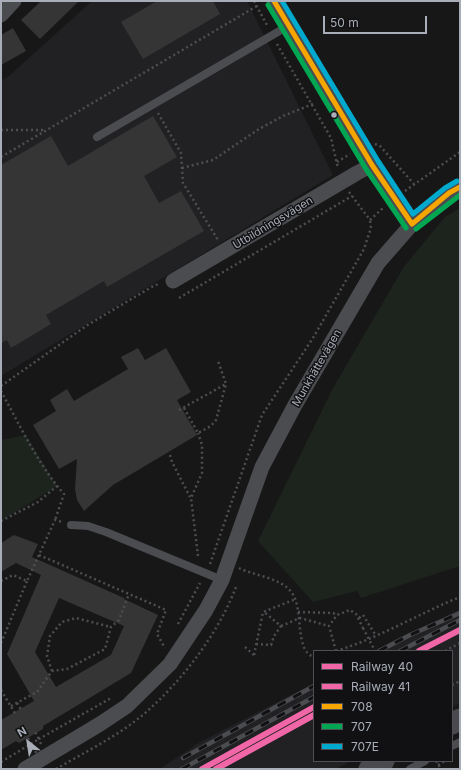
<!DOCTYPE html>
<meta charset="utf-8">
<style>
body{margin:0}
#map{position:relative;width:461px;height:770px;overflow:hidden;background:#171717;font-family:Inter,sans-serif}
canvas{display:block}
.frame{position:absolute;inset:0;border:2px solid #a8adb8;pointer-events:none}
.legend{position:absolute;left:313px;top:650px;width:140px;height:112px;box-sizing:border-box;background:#111113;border:1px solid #4d4f55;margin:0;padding:5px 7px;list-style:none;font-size:12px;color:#a8adb8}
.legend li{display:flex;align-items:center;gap:8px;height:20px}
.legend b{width:20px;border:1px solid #4d4f55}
.north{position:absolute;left:8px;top:722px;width:40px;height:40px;-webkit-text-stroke:3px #111113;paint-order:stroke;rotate:330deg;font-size:11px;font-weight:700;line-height:16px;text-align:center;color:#a8adb8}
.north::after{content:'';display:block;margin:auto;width:14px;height:18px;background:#a8adb8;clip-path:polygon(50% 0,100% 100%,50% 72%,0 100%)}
.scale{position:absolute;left:323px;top:16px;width:104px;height:18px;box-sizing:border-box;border:2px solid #a8adb8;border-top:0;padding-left:5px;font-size:12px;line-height:14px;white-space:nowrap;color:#a8adb8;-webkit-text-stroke:3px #111113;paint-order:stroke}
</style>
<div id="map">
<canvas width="461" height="770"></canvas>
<div class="frame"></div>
<ul class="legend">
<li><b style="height:5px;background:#f166a7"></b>Railway 40</li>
<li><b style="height:5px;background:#f166a7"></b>Railway 41</li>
<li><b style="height:5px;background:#f7a600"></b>708</li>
<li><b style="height:5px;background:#00a651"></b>707</li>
<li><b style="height:5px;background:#00a9ce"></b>707E</li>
</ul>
<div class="north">N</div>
<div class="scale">50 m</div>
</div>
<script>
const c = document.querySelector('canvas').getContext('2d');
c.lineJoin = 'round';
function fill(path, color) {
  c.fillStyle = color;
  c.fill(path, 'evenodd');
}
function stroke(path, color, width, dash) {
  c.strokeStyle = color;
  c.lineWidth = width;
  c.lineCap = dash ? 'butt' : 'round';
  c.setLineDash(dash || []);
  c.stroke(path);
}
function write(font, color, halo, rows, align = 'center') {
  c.font = font + ' Inter,sans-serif';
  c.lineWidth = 3;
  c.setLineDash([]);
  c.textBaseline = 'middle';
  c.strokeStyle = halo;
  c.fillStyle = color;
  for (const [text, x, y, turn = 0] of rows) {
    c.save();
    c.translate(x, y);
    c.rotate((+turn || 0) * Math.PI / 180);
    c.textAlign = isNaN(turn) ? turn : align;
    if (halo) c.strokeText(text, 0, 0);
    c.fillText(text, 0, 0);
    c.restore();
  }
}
const built = new Path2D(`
 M92,1H247L333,175L1,376V147L3,146L1,144V81L9,76Z
 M460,609V703L452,707V651H378Z
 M314,683V761H351L336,769H160L200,742Z`);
const green = new Path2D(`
 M460,208V566L361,598L357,591L313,602L258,541L333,388L403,268L445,217Z
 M26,435L57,486L1,521V440Z`);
const building = new Path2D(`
 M41,1H79L40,39L21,20Z
 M157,1H213L220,14L143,59L121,22Z
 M13,28L26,51L1,65V35Z
 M153,116L177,157L144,176L159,203L181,191L204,231L107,287L104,281L46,315L51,324L11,348L7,340L1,343V165L51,136L68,166Z
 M138,348L145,360L166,348L191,392L177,400L197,435L113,485L84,511L77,500L75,489L77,459L59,469L33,425L56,411L50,400L67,389L74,401L128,369L121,357Z
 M14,535L38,544L32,557L124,598V599L158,615L131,673L43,726V729L19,743L16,741L1,750V720L34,701L7,654L41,575L16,563L1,572V543ZM59,598L124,626L111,655L56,687L35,652Z`);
const path = new Path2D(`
 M254,1L268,27
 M277,44L331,138L338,168
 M158,113L181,153L183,183L218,240
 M1,130H46
 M375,144L380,146L414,184
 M1,157L257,6
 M337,162L350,154
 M182,168L213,160L259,129L283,116L313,104
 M405,191L460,152
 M349,192L370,220L384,207
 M179,298L352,196
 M1,386L86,326L155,285L160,284
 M1,391C19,424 39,466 64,494L55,520
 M184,408L198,433L211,426L216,420L226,384
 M179,410L226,384L218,361
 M170,455L172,462L190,497
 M1,521L38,502L57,486
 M39,555L166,610L157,634L165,648
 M198,556L191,498L202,473V445L198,433
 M210,564L262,415L313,338L364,249L371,228L370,220
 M239,568C255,576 282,578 292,593C304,609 294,651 314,657
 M1,581L13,575L27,581L55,520L62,522
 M298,612L333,613L337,615
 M359,618L363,615L376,636
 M178,624L200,583
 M281,626L300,618L329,626
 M1,643L27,581
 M256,644L271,645L274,636L281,626L264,612
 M245,647L254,655
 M336,651C379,638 418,614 460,597
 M336,651L329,626L337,615L350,610L356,614L363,628
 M445,651L460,643
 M254,655L263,612L296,599
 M52,671L47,656L50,636L62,622L76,618L111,627
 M452,685L460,681
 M1,690L16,715
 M17,703L22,711
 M11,706L37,692L52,671L67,669L105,649L111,627L119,620L129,594
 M41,744L39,739L111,698
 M436,761L441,769
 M1,762L39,739L34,730
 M438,765L445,761
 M56,769C85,752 118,736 144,714C182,681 218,634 236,587`);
const service = new Path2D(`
 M97,137L288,26
 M71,525L88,526L106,532L222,580
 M452,746L460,742
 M410,769L425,761`);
const minor = new Path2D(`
 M274,1L372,165L400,208L412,224
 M1,15L14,1
 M173,281L357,173L372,165
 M25,769L100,724L127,706L170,664L206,610L222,580L262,467L295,405L378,263L412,224L449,193L460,187`);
const secondary = new Path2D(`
 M452,724L460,719
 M369,769L384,761`);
const rail = new Path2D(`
 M379,651L410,635L460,613
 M400,651L460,620
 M183,758L314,686
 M182,769L314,697`);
const pathBridge = new Path2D(`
 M363,628L375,651
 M28,738L45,769`);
const bus1 = new Path2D(`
 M274,1L372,165L412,224
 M412,224L449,193L460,187`);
const bus2 = new Path2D(`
 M268,5L366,169L406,228
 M416,229L460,195`);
const bus3 = new Path2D(`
 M282,1L378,161L413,214L445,188L457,181`);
const rail1 = new Path2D(`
 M419,651L460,630
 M202,769L314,707`);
const rail2 = new Path2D(`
 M216,769L314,715`);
const markers = [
 [334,115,3.5,"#a8adb8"]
];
const streetNames = [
 ["Utbildningsvägen",273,223,-31],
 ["Munkhättevägen",317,368,-60]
];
fill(built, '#212123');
fill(green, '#1d241e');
fill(building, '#353536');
stroke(path, '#4d4e52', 2.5, [2, 3]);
stroke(service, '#4b4c50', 8);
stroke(minor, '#4b4c50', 15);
stroke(secondary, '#4a4a4e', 21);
stroke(rail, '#4b4c4f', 4.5);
stroke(rail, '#111113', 3, [9]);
stroke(pathBridge, '#4d4e52', 2.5, [2, 3]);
stroke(bus1, '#f7a600', 5);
stroke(bus2, '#00a651', 5);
stroke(bus3, '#00a9ce', 5);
stroke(rail1, '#f166a7', 6);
stroke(rail2, '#f166a7', 6);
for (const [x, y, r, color] of markers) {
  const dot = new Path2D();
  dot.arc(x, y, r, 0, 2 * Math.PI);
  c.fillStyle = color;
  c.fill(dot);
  stroke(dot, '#111113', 1.5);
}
write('11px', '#a8adb8', '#111113', streetNames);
</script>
